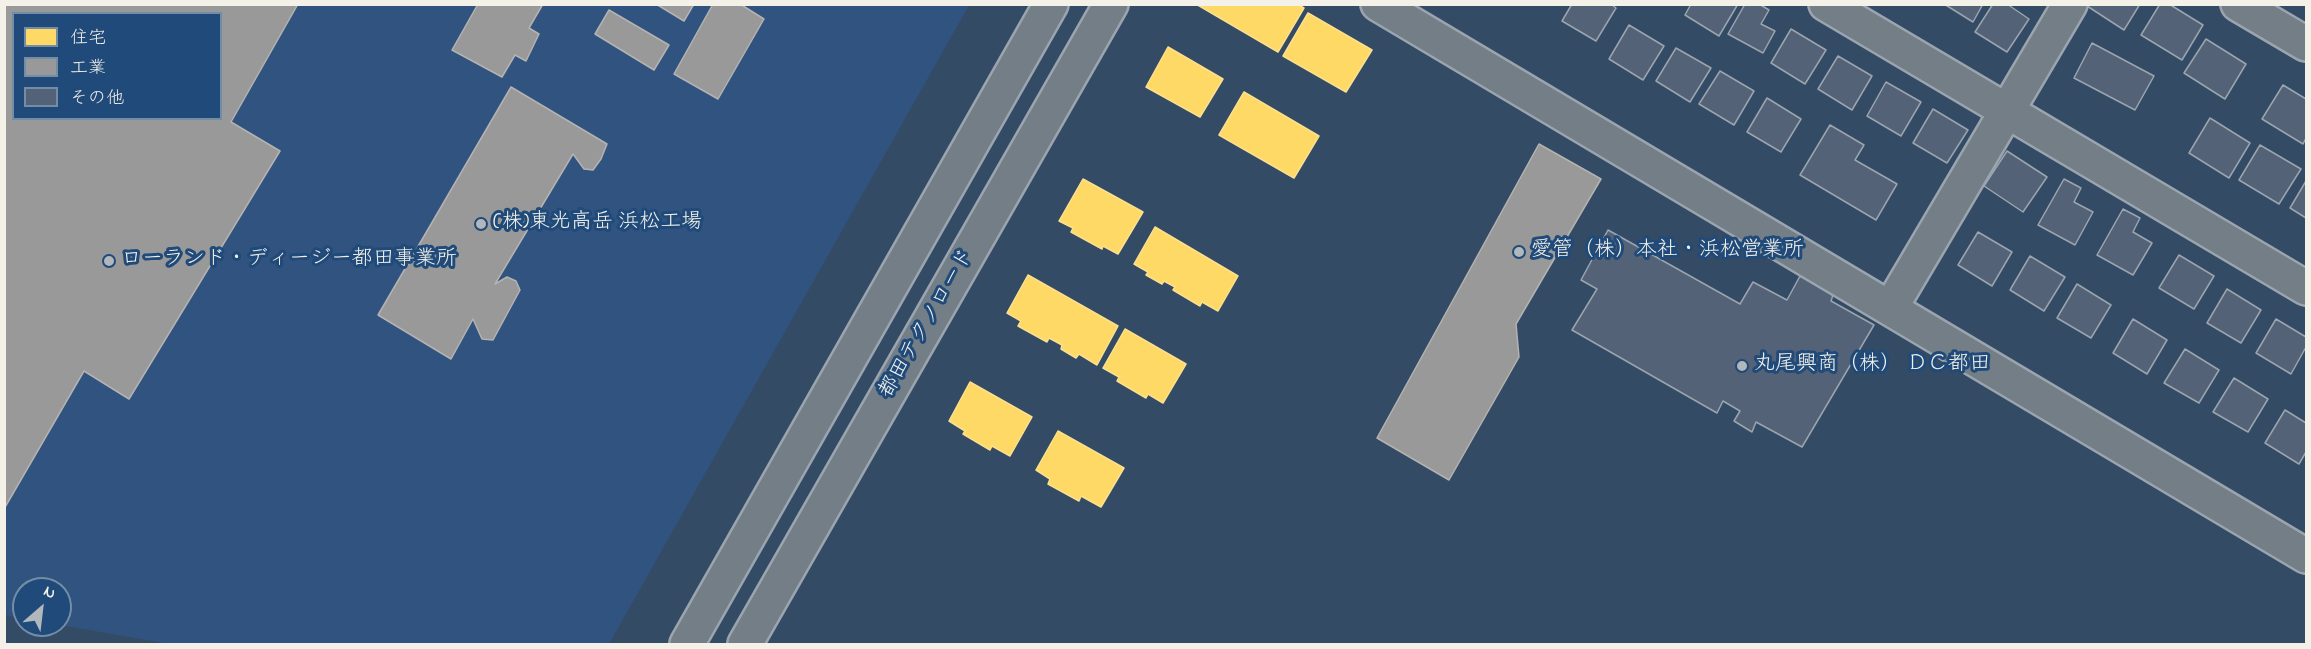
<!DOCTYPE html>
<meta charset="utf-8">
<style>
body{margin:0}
#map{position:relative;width:2311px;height:649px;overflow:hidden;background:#344b65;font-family:"Indie Flower","Klee One",sans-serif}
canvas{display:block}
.frame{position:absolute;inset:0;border:6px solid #f4f1e8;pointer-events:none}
.legend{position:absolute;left:12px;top:12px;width:210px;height:108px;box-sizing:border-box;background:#1f4a7a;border:2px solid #748da6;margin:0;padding:8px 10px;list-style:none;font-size:18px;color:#f4f1e8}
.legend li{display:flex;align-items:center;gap:12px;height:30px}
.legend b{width:30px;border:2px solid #748da6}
.north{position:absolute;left:12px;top:577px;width:60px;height:60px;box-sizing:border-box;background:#1f4a7a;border:2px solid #748da6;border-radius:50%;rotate:28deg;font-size:16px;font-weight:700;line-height:24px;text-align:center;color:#f4f1e8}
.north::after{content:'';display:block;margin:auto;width:21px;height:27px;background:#b1b7ba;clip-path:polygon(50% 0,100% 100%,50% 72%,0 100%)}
</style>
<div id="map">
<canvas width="2311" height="649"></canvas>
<div class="frame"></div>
<ul class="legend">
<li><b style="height:16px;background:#ffd966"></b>住宅</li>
<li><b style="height:16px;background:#999"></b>工業</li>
<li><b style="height:16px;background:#536277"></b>その他</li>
</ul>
<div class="north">N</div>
</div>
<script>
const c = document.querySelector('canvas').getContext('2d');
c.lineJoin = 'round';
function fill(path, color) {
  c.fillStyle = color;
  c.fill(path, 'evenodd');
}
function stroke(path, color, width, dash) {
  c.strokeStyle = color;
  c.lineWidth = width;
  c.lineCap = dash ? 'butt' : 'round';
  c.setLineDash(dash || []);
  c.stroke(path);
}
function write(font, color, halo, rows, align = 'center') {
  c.font = font + ' "Indie Flower","Klee One",sans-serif';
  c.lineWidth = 6;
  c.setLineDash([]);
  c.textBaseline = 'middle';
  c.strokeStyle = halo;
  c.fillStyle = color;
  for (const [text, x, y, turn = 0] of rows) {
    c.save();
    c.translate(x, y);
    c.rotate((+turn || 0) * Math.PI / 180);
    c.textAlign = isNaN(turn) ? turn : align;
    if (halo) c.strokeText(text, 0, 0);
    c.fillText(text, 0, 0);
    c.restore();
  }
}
const built = new Path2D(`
 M4,5H969L609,644H170L60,625V589H24V619L5,615ZM14,14H220V118H14Z`);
const homes = new Path2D(`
 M1196,4H1297L1304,8L1278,52Z
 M1308,13L1372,50L1346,92L1283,56Z
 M1168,47L1223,79L1200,117L1146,87Z
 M1244,92L1319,136L1294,178L1219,135Z
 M1083,179L1143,212L1118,254L1103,246L1102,249L1071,232L1073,228L1059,221Z
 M1155,227L1238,276L1218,311L1202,302L1200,306L1173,290L1175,287L1164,281L1162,284L1146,275L1148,272L1134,264Z
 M1028,275L1118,326L1097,365L1079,354L1076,358L1061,349L1062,345L1049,338L1047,342L1018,326L1021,321L1007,313Z
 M1125,329L1186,364L1163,403L1148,394L1146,398L1117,381L1119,377L1103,368Z
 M970,382L1032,417L1010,456L992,446L990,450L963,434L965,431L949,421Z
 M1058,431L1124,468L1101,507L1081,496L1079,501L1048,484L1050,479L1036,470Z`);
const industry = new Path2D(`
 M4,4H298L231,122L280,151L129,399L84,371L4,509ZM14,14H220V118H14Z
 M478,4H543L529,28L539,34L526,61L515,55L502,77L452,50Z
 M656,4H694L684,21Z
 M713,4H740L764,19L718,99L674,74Z
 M609,10L669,45L654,70L595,34Z
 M511,87L607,144L601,159L593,170L584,169L573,154L495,284L507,277L516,281L520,290L493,340L482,339L473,319L451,359L378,315Z
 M1539,144L1601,179L1516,324L1519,357L1449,480L1377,438Z`);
const building = new Path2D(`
 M1572,4H1611L1616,8L1596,41L1562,21Z
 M1691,4H1738L1719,36L1685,15Z
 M1745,4H1759L1769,10L1761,24L1775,31L1763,53L1728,34Z
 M1944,4H1983L1973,22Z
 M1993,4H2007L2029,19L2007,52L1975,32Z
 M2084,4H2140L2124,30Z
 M2160,4H2169L2203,25L2182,60L2141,35Z
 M1629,25L1664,46L1643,80L1609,59Z
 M1791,29L1826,50L1805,84L1771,63Z
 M2206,39L2246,64L2225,99L2184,73Z
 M2092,43L2154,76L2135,110L2074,78Z
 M1676,48L1711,68L1690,102L1656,81Z
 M1838,56L1872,76L1852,110L1818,89Z
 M1720,71L1754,91L1734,125L1699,104Z
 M1886,82L1921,102L1901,136L1867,116Z
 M2283,85L2306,99V138L2303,144L2262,119Z
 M1767,98L1801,119L1781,152L1747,132Z
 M1933,109L1968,130L1947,163L1913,143Z
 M2210,118L2250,143L2229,178L2189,153Z
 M1830,125L1864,145L1855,160L1897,184L1876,220L1800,175Z
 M2260,145L2301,169L2279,204L2239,180Z
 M2007,151L2047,177L2023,212L1984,186Z
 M2064,179L2081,188L2074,202L2093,212L2075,245L2038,225Z
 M2306,181V218L2290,208Z
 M2123,209L2140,218L2133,232L2152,243L2133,275L2097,255Z
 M1608,230L1740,304L1753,282L1787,300L1800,276L1833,295L1831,301L1874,325L1802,447L1756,422L1752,432L1734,421L1740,411L1723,401L1717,413L1572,330L1597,289L1581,280Z
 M1978,232L2012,252L1992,286L1958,265Z
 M2179,255L2214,276L2194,309L2159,288Z
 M2030,256L2065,277L2044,311L2010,290Z
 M2077,284L2111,305L2091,338L2057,318Z
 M2227,289L2261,310L2241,343L2207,323Z
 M2133,319L2167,340L2147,374L2113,353Z
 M2276,319L2306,337V347L2291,374L2256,353Z
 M2185,349L2219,370L2199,403L2164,383Z
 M2234,378L2268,399L2248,432L2213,412Z
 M2285,410L2306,423V452L2299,464L2265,443Z`);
const street = new Path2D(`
 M1378,4L2306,556
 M1826,4L2306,288
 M2238,4L2306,44
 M1891,307L2070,4`);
const secondary = new Path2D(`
 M687,644L1051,4
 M745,644L1111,4`);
const markers = [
 [481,224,6,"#b1b7ba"],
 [1519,252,6,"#b1b7ba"],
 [109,261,6,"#b1b7ba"],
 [1742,366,6,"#b1b7ba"]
];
const poiNames = [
 ["(株)東光高岳 浜松工場",493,224],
 ["愛管（株）本社・浜松営業所",1531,252],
 ["ローランド・ディージー都田事業所",121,261],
 ["丸尾興商（株） ＤＣ都田",1754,366]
];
const streetNames = [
 ["都田テクノロード",928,324,-60]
];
fill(built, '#315380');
fill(homes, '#ffd966');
stroke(homes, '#fce08d', 1.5);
fill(industry, '#999');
stroke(industry, '#b4b3b1', 1.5);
fill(building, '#536277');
stroke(building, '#9ba5af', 1.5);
stroke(street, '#9ba5af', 38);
stroke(secondary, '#9ba5af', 38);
stroke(street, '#737e87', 33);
stroke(secondary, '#737e87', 33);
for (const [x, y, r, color] of markers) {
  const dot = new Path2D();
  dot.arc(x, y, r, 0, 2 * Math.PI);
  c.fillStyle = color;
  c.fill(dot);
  stroke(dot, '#1f4a7a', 2);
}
write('21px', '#f4f1e8', '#1f4a7a', poiNames, 'left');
write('21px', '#f4f1e8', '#1f4a7a', streetNames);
</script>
